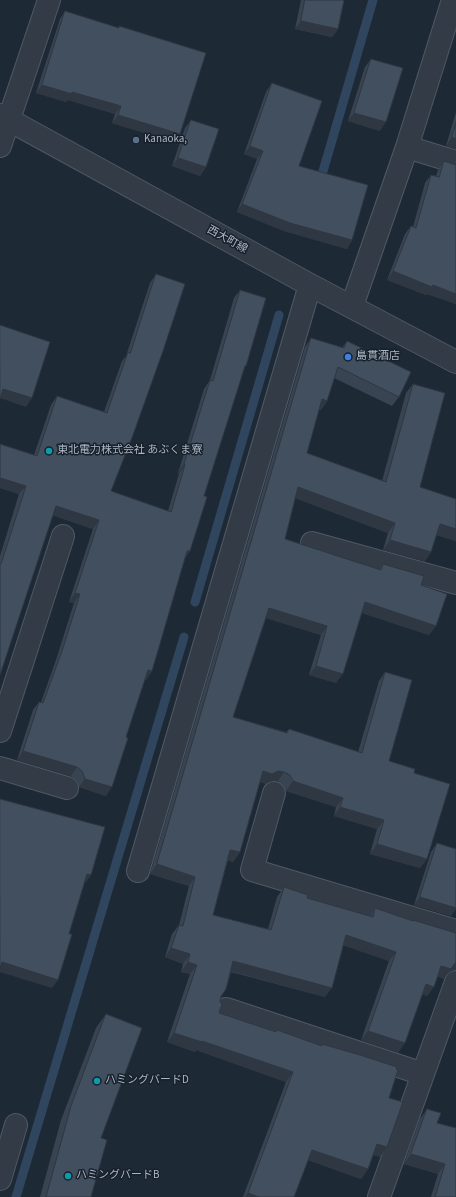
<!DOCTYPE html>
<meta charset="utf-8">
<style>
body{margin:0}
canvas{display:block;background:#1e2936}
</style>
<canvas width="456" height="1197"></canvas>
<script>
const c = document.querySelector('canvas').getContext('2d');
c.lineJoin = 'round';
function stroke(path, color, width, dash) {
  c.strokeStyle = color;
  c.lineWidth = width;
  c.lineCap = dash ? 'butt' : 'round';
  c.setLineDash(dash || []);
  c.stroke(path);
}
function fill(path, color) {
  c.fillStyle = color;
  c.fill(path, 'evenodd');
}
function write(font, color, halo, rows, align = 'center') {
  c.font = font + ' "Source Sans 3","Noto Sans JP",sans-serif';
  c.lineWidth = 3;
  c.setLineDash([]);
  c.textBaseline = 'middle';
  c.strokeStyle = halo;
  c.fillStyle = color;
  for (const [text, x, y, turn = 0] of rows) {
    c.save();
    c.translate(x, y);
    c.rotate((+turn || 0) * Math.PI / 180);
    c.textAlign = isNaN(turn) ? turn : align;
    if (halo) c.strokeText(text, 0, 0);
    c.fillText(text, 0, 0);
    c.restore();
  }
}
const stream = new Path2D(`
 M319,185L373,0
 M195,602L279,315
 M16,1197L184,637`);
const minor = new Path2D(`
 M0,115L310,285L456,362
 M0,146L49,0
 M407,147L456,162
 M352,306L407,147L453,0
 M312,543L456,583
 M0,731L63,536
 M0,768L67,788
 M274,793L252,870L456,931
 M138,871L310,285
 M226,1009L423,1074
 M0,1179L16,1125
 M379,1197L456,982`);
const wall = new Path2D(`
 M301,0H344L338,29L332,37L295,29Z
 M65,11L118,28L119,26L180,134L174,142L112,123L115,114L68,100L66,102L36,93L60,19Z
 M371,59L380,131L348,121L365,67Z
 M272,83L299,166L352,240L347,249L284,231L237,212L257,159L244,154L266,92Z
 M456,112V149L446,146Z
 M191,120L206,167L200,176L172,166L185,128Z
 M444,161L456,165V304L427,294L426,295L387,280L405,234L411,226L413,227L425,183L431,175L436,176L438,170Z
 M156,274L111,491L168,511L179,474L178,473L204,389L210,380L234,298L240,290L244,368L204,496L190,551L185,558L152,671L146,680L145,679L106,796L79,787L76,780L71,776L17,760L33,710L39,702H41L56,660L74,603L69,602L93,529L52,515L0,675V556L19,494L0,488V444L34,455L51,405L57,396L104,412L122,361L126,356L150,283Z
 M311,338L342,348L347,341L399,397L392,406L334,378L327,401L321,410H319L307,453L382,481L406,393L413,384L420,487L456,499V541L436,535L431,552L425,561L383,550L388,533L295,498L285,539L379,570L383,564L421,585L429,635L362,613L336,683L309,675L321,635L266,618L233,717L286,732L289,729L358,752L379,681L385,672L389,761L414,773L427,859L420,868L370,854L377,829L334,816L336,807L286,791L283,785L278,781H271L266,784L260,782L240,852L233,862L228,860L213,915L268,929L277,897L284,887L307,898L370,916L375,908L412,921L456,933V970H454L448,972L444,979L437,976L427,996L422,994L398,1053L361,1040L389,961L343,945L325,997L231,972L226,989L221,997L219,1013L276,1031L277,1030L321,1046L322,1044L389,1098L387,1147L380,1157L373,1155L368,1169L361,1179L308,1160L294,1197H243L286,1082L196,1050L195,1052L167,1042L190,974L181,972L183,964L165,957L172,934L179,925L189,886L150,874L305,347Z
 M437,843L451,916L414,905L431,852Z
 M106,1014L101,1138L91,1197H40L61,1120L96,1028Z
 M427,1109L437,1123L456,1197H431L438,1174L404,1164L420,1119Z`);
const shadedWall = new Path2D(`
 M301,21L338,29L332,37L295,29Z
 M42,85L72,92L121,106L115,114L68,100L66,102L36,93Z
 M354,113L386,122L380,131L348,121Z
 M118,115L180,134L174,142L112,123Z
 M452,137L456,139V149L446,146Z
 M250,146L263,151L257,159L244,154Z
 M178,158L206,167L200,176L172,166Z
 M242,204L352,240L347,249L284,231L237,212Z
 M393,271L456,294V304L427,294L426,295L387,280Z
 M3,389L32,398L26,407L0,398Z
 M322,399L327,401L321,410L315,408Z
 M184,464L185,465L179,474L178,473Z
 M0,478L26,486L19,494L0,488Z
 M298,487L395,523L388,533L292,497Z
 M56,506L99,520L93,529L50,514Z
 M440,524L456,529V541L433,534Z
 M390,540L431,552L425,561L383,550Z
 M187,551H190L184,560Z
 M75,593L80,594L74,603L69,602Z
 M365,602L436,626L429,635L359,612Z
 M269,608L327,626L321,635L263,617Z
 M316,666L343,674L336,683L309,675Z
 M148,670L152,671L146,680L142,679Z
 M23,751L77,767L71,776L17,760Z
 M263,771H278L284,772L278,781H271L266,784L256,781Z
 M85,779L112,787L106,796L79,787Z
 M293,781L343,798L336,807L286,791Z
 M340,807L384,820L377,829L334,816Z
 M377,844L427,859L420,868L370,854Z
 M230,850L240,852L233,862L224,859Z
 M157,864L195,877L189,886L150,874Z
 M87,874L91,875L85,884Z
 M420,897L456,908V909L451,916L414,905Z
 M346,935L396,952L389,961L339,944Z
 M171,948L190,954L183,964L165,957Z
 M233,961L332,988L325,997L227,970Z
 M2,962L58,980L52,988L0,972V965Z
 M188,962L197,965L190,974L181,972Z
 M456,962V970H454L448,972L444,979L434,975L441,966Z
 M426,984L434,987L427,996L419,993Z
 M368,1031L405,1043L398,1053L361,1040Z
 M174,1033L202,1041L293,1072L286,1082L196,1050L195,1052L167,1042Z
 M377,1144L387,1147L380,1157L370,1154Z
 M312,1150L368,1169L361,1179L305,1159Z
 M411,1154L445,1164L438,1174L404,1164Z
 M248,1193L259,1197H245Z`);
const building = new Path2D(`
 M305,0H344L338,29L301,21Z
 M65,11L119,28V26L206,53L180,134L118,115L121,106L72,92V94L42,85Z
 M371,59L403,68L386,122L354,113Z
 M272,83L322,101L299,166L368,185L352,240L290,223L242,204L263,151L250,146Z
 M191,120L219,129L206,167L178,158Z
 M456,123V139L452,137Z
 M444,161L456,165V294L433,285L432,287L393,271L411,226L416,228L431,175L439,177Z
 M156,274L185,284L163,351L133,435L111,491L171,512L185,465L184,464L210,380L213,381L240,290L266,298L246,366H245L204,496L207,497L190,551H187L152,671L148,670L126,737L128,738L112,787L85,779L82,771L77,767L23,751L39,702L43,703L62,651L80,594L75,593L99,520L56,506L0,675V564H1L26,486L0,478V444L37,456L57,396L107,413L128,352L130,353Z
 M0,325L50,342L32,398L3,389L0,399Z
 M311,338L344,348L347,341L411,372L399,397L338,367L327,401L322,399L307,453L386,482L413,384L445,393L420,487L456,499V529L440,524L431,552L390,540L395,523L298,487L285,539L381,570L383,564L424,576L421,585L447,594L436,626L365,602L343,674L316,666L327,626L269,608L233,717L287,733L289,729L362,753L385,672L412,680L389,761L415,769L414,773L450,784L427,859L377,844L384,820L340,807L343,798L293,781L290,775L284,772L278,771L272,774L263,771L240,852L230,850L213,915L271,930L284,887L308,895L307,898L373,917L375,908L413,921V920L456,933V962L455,963L451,969L441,966L434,987L426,984L405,1043L368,1031L396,952L346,935L332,988L233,961L226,989L221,996L220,1002L222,1004L219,1013L276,1032L277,1030L322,1046V1044L360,1055L397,1067L396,1069L398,1070L389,1098L403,1102L387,1147L377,1144L368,1169L312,1150L294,1197H259L248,1193L293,1072L202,1041V1042L174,1033L197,965L188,962L190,954L171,948L179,925L183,926L195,877L157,864Z
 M0,799L105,827L91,875L87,874L69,934H72L58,980L2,962L0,968Z
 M437,843L456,849V908L420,897Z
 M106,1014L142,1028L101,1138L107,1140L91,1197H46L71,1106Z
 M427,1109L441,1113L437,1123L456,1128V1197H435L445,1164L411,1154Z`);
const markers = [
 [136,140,4,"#5c6f8a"],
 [348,357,4,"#3f7fe0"],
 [49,451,4,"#0f9aa8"],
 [97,1081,4,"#0f9aa8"],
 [68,1176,4,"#0f9aa8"]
];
const poiNames = [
 ["Kanaoka,",144,140],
 ["島貫酒店",356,357],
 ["東北電力株式会社 あぶくま寮",57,451],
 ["ハミングバードD",105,1081],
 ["ハミングバードB",76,1176]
];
const streetNames = [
 ["西大町線",227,240,29]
];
stroke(stream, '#30465e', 9);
stroke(minor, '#4f5965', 24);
stroke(minor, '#323b46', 22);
fill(wall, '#384451');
fill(shadedWall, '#2e3742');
fill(building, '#414f5e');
stroke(building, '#2e3742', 1);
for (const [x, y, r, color] of markers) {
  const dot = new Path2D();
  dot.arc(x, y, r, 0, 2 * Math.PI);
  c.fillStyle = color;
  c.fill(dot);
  stroke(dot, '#17202b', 1.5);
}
write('11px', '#abb6c4', '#17202b', poiNames, 'left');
write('11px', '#abb6c4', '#17202b', streetNames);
</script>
